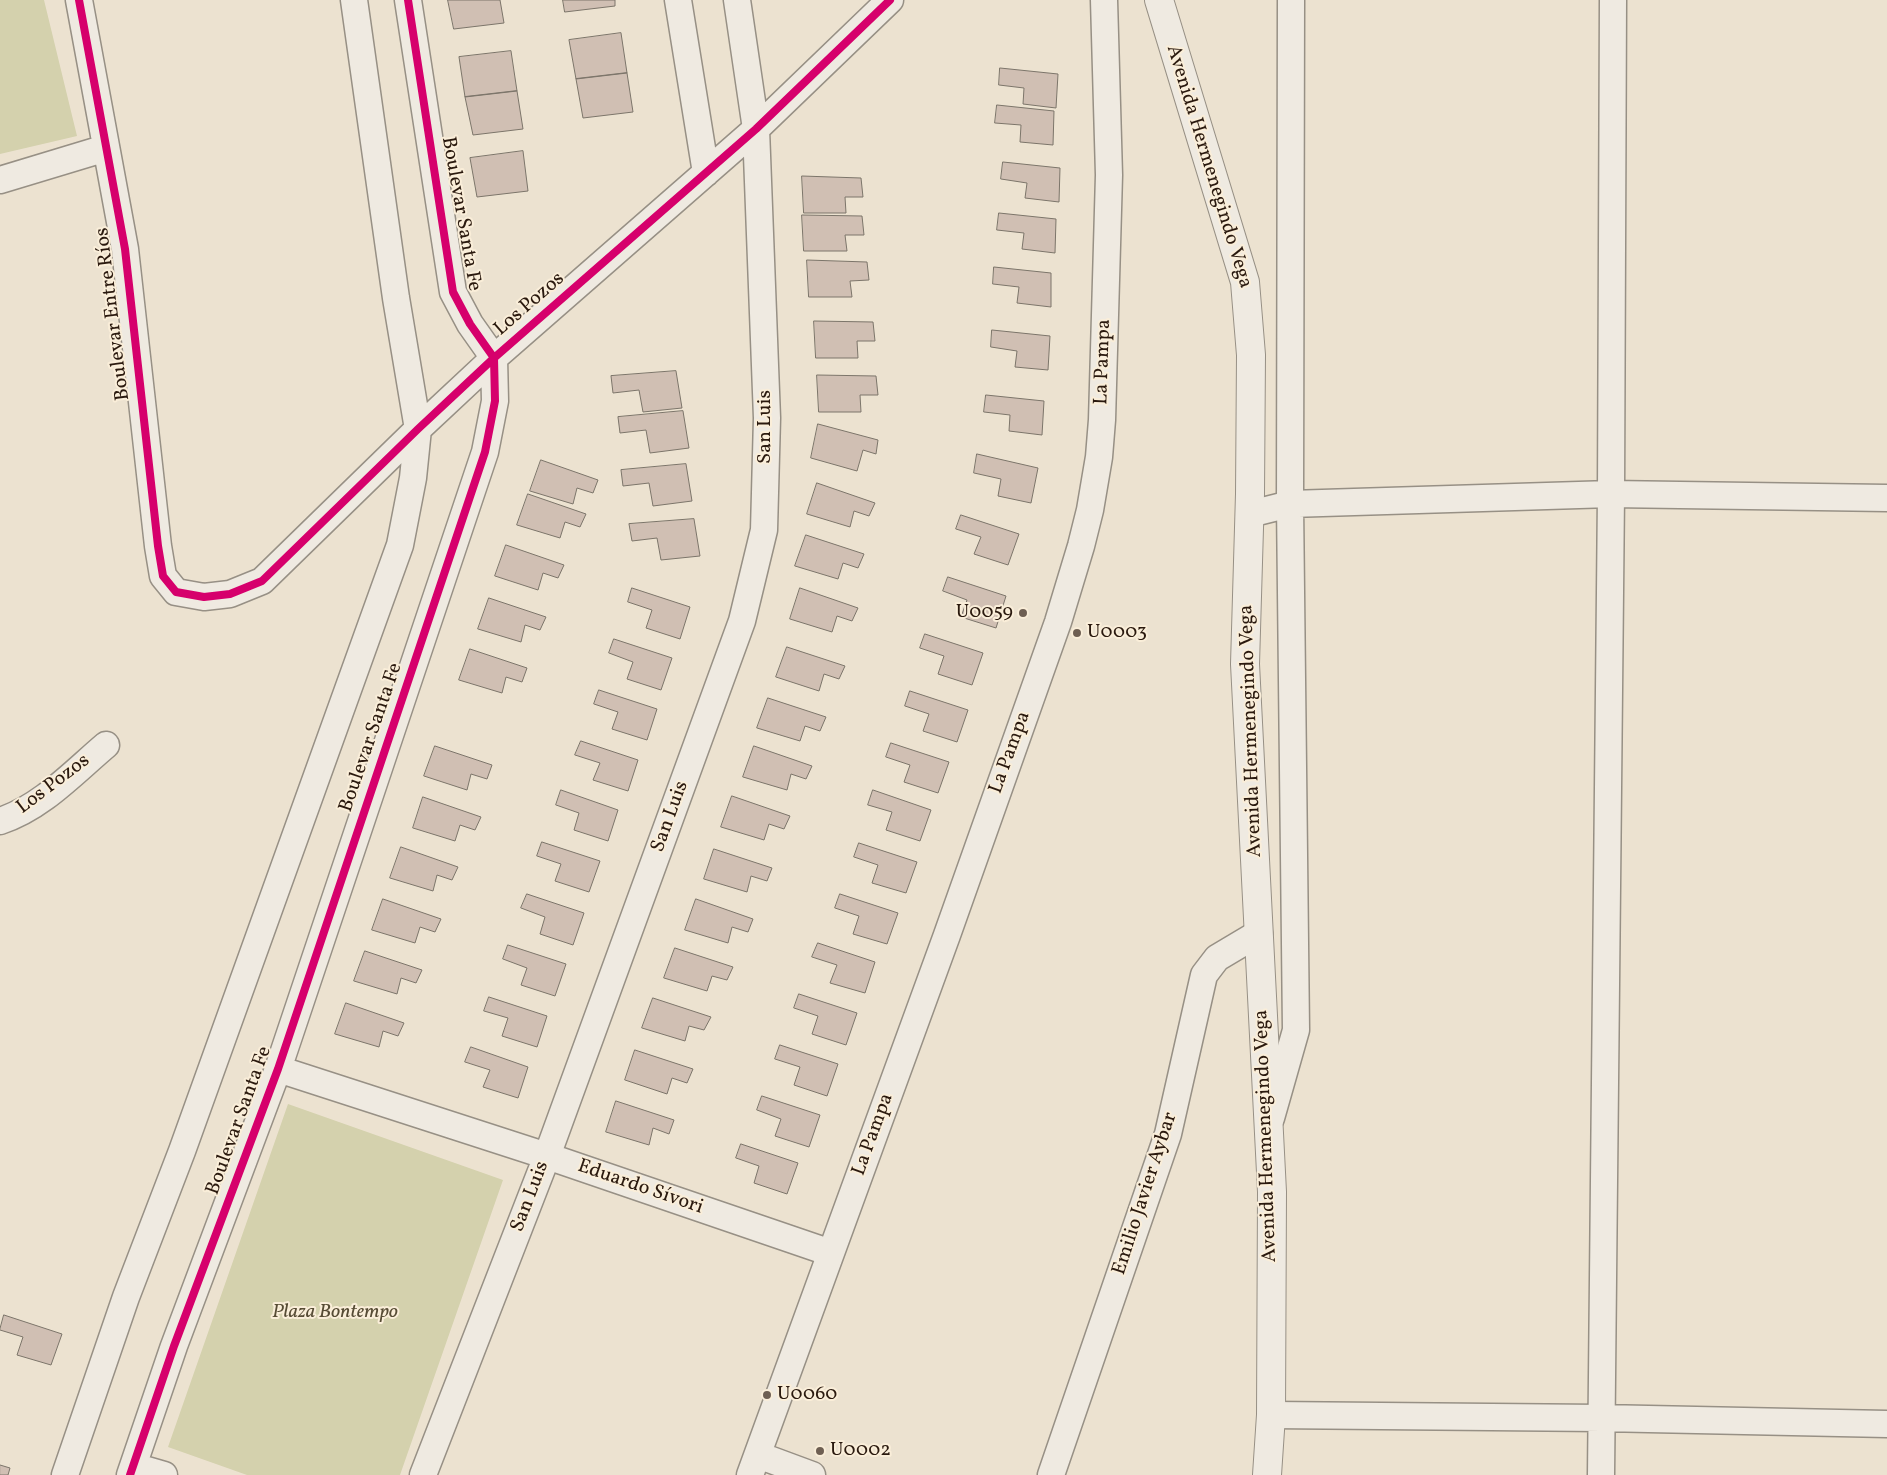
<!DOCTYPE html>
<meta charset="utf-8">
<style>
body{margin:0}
canvas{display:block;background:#ece2d0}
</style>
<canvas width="1887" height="1475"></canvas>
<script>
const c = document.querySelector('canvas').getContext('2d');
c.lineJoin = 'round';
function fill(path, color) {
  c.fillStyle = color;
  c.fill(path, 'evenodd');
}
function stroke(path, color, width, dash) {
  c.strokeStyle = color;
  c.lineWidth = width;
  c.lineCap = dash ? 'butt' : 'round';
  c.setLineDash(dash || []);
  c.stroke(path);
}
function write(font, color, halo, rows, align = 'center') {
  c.font = font + ' Vollkorn,serif';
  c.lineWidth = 4;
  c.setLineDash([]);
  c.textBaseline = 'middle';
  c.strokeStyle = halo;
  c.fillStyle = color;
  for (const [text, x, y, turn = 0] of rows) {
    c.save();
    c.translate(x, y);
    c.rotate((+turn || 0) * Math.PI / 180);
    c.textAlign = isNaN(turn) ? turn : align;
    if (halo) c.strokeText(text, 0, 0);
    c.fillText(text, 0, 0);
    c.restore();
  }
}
const green = new Path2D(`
 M0,0H44L77,136L0,154Z
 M288,1104L503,1180L400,1475H247L168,1447Z`);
const building = new Path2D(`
 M448,0H500L504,23L454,29Z
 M563,0H615V6L565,12Z
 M621,33L627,73L576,79L569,40Z
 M511,51L517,91L465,97L459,57Z
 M1000,68L1058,74L1056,108L1023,104L1024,88L999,85Z
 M627,73L633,112L583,118L576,79Z
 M517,91L523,129L473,135L465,97Z
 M997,105L1054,111L1053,145L1020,142L1021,125L995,123Z
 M523,151L528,191L477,197L470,158Z
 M1003,162L1060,168L1059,202L1025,198L1027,183L1001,179Z
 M802,176L861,178L863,197H845L846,213H804Z
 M999,213L1056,219L1055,253L1022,249L1024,233L997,230Z
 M802,215L862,216L864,235H845L847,251H804Z
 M807,260L867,262L869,280L850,281L852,297H809Z
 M994,267L1051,273V307L1017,303L1019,287L993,284Z
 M814,321L873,322L875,341H857L858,358H816Z
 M992,330L1050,336L1048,370L1015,367L1017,351L991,347Z
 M676,371L682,408L643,412L639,390L613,393L611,376Z
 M817,375L876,376L878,395H860L861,412H819Z
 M986,395L1044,401L1042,435L1009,431L1010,415L984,412Z
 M683,411L689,448L650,453L646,430L620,433L618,417Z
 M818,424L878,440L876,454L863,450L857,471L811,458Z
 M977,454L1038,468L1031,503L998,496L1001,479L974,473Z
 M541,460L598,480L593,493L577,488L573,504L530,491Z
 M686,464L692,501L653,506L649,483L623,486L621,470Z
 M817,483L875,503L869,516L854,511L850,527L807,514Z
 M528,494L586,514L580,527L565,522L560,538L517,525Z
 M961,515L1019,534L1008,565L974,554L981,537L956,529Z
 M694,519L700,556L661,560L657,538L632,541L629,524Z
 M806,535L864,554L858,568L843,563L838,579L795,566Z
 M506,545L564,565L558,578L543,573L538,590L495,576Z
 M948,577L1006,596L996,628L961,617L967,600L943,591Z
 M632,588L690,607L680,639L646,628L652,610L628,602Z
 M800,588L858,608L852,621L837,616L832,632L790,619Z
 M489,598L546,617L540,630L525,625L521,642L478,629Z
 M925,634L983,653L972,685L938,674L944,656L920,648Z
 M614,639L672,658L661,690L627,679L633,662L609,653Z
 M787,647L845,666L839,679L824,674L819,691L776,677Z
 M470,649L527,668L522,682L506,677L502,693L459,680Z
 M599,690L657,709L647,740L612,729L618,712L594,704Z
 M910,691L968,710L957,742L923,731L929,714L905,706Z
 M768,698L826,717L820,731L805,726L800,741L757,728Z
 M581,741L638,760L628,791L593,780L600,763L575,755Z
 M891,743L949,762L938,793L904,782L910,765L886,757Z
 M435,746L492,765L487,779L471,774L467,790L424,776Z
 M754,746L812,766L806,779L791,774L787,790L743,777Z
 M561,790L618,810L608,841L574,830L579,813L556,805Z
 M873,790L931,810L920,841L886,830L892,812L868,805Z
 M732,796L790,816L784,829L769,824L764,840L721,827Z
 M423,797L481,817L475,830L460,825L455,841L413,828Z
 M542,842L600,861L589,892L555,881L561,864L537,856Z
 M859,843L917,862L906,893L872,883L878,865L854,857Z
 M401,847L458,867L452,880L437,875L433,891L390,878Z
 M714,849L772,868L767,881L751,876L747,892L704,879Z
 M527,894L584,913L573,945L540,934L545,917L521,908Z
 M840,894L898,913L887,944L853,934L859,916L835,908Z
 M383,899L441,919L435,932L420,927L415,943L372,930Z
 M696,899L753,919L748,932L732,927L728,943L685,930Z
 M818,943L875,962L865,993L830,983L837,965L812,957Z
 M508,945L566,964L555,996L521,985L527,968L503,959Z
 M675,948L733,967L727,980L712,976L707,991L664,978Z
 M365,951L422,970L416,983L401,978L397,994L354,981Z
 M799,994L857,1013L846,1045L812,1034L818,1016L794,1008Z
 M489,997L547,1016L537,1047L502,1036L508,1018L484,1011Z
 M653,998L711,1017L704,1030L689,1026L685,1041L642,1028Z
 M346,1003L404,1023L398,1036L383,1031L379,1047L335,1034Z
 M780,1045L838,1064L827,1096L794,1085L800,1067L775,1059Z
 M471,1047L528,1067L518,1098L483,1087L490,1070L465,1062Z
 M635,1050L693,1069L687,1083L672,1078L667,1094L625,1080Z
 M762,1096L820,1115L809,1147L775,1136L781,1119L757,1110Z
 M616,1101L674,1120L669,1134L653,1128L649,1145L606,1132Z
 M741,1144L798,1163L787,1194L754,1183L759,1166L736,1158Z
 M4,1315L62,1334L51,1365L17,1355L23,1337L0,1330Z
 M0,1465L10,1468L8,1475H0Z`);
const minor = new Path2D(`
 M79,0L125,249L158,546L163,576L176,592L204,597L230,594L262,581L418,429L494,358L756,129L890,0
 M678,0L706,173
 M0,180L106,148
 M1250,514L1290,504L1611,494L1887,498
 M0,821C41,808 74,772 106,745
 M278,1069L547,1156L831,1253
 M1271,1118L1296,1030L1290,504L1291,0
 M1271,1415L1601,1418L1887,1424
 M758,1455L812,1475
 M133,1466L164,1475
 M65,1475L126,1297L182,1151L400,545L413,478L418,429L396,298L354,0
 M130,1475L174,1346L278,1069L485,452L495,401L494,358L470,324L453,292L408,0
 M423,1475L547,1156L742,621L764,530L767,418L756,129L737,0
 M750,1475L947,935L1058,622L1081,546L1090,510L1099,457L1102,420L1109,175L1104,0
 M1051,1475L1168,1134L1204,975L1217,958L1259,933
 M1601,1475L1611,494L1613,0`);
const tertiary = new Path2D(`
 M1159,0L1245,282L1251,355L1250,494L1245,664L1272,1192L1271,1415L1267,1475`);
const cycleway = new Path2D(`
 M79,0L125,249L158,546L163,576L176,592L204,597L230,594L262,581L418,429L494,358L756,129L890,0
 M130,1475L174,1346L278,1069L485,452L495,401L494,358L470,324L453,292L408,0`);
const markers = [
 [1023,613,5,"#6e5f52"],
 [1077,633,5,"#6e5f52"],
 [767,1395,5,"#6e5f52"],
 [820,1451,5,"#6e5f52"]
];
const streetNames = [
 ["Avenida Hermenegindo Vega",1208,167,73],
 ["Boulevar Santa Fe",460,214,80],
 ["Los Pozos",530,305,-41],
 ["Boulevar Entre Ríos",114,314,-97],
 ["La Pampa",1104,362,-88],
 ["San Luis",766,427,-90],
 ["Avenida Hermenegindo Vega",1252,731,-92],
 ["Boulevar Santa Fe",372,738,-71],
 ["La Pampa",1011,753,-70],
 ["Los Pozos",54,785,-37],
 ["San Luis",671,817,-70],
 ["Boulevar Santa Fe",240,1121,-70],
 ["La Pampa",874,1135,-70],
 ["Avenida Hermenegindo Vega",1267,1136,-92],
 ["Eduardo Sívori",640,1188,19],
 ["Emilio Javier Aybar",1146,1194,-72],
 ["San Luis",531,1197,-69]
];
const poiNames = [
 ["U0059",1013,613,"right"],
 ["U0003",1087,633],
 ["U0060",777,1395],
 ["U0002",830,1451]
];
const parkNames = [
 ["Plaza Bontempo",335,1313]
];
fill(green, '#d4d1ad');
fill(building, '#d0bfb3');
stroke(building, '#7c756a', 1);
stroke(minor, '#979085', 29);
stroke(tertiary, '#979085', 30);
stroke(minor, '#efeae1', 26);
stroke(tertiary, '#efeae1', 28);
stroke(cycleway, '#d6006c', 8);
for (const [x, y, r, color] of markers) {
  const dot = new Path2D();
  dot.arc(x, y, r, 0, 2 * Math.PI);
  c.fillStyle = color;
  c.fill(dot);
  stroke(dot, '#faeed9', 2);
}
write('20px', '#2a190e', '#faeed9', streetNames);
write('20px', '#2a190e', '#faeed9', poiNames, 'left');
write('italic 20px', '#574c35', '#faeed9', parkNames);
</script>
